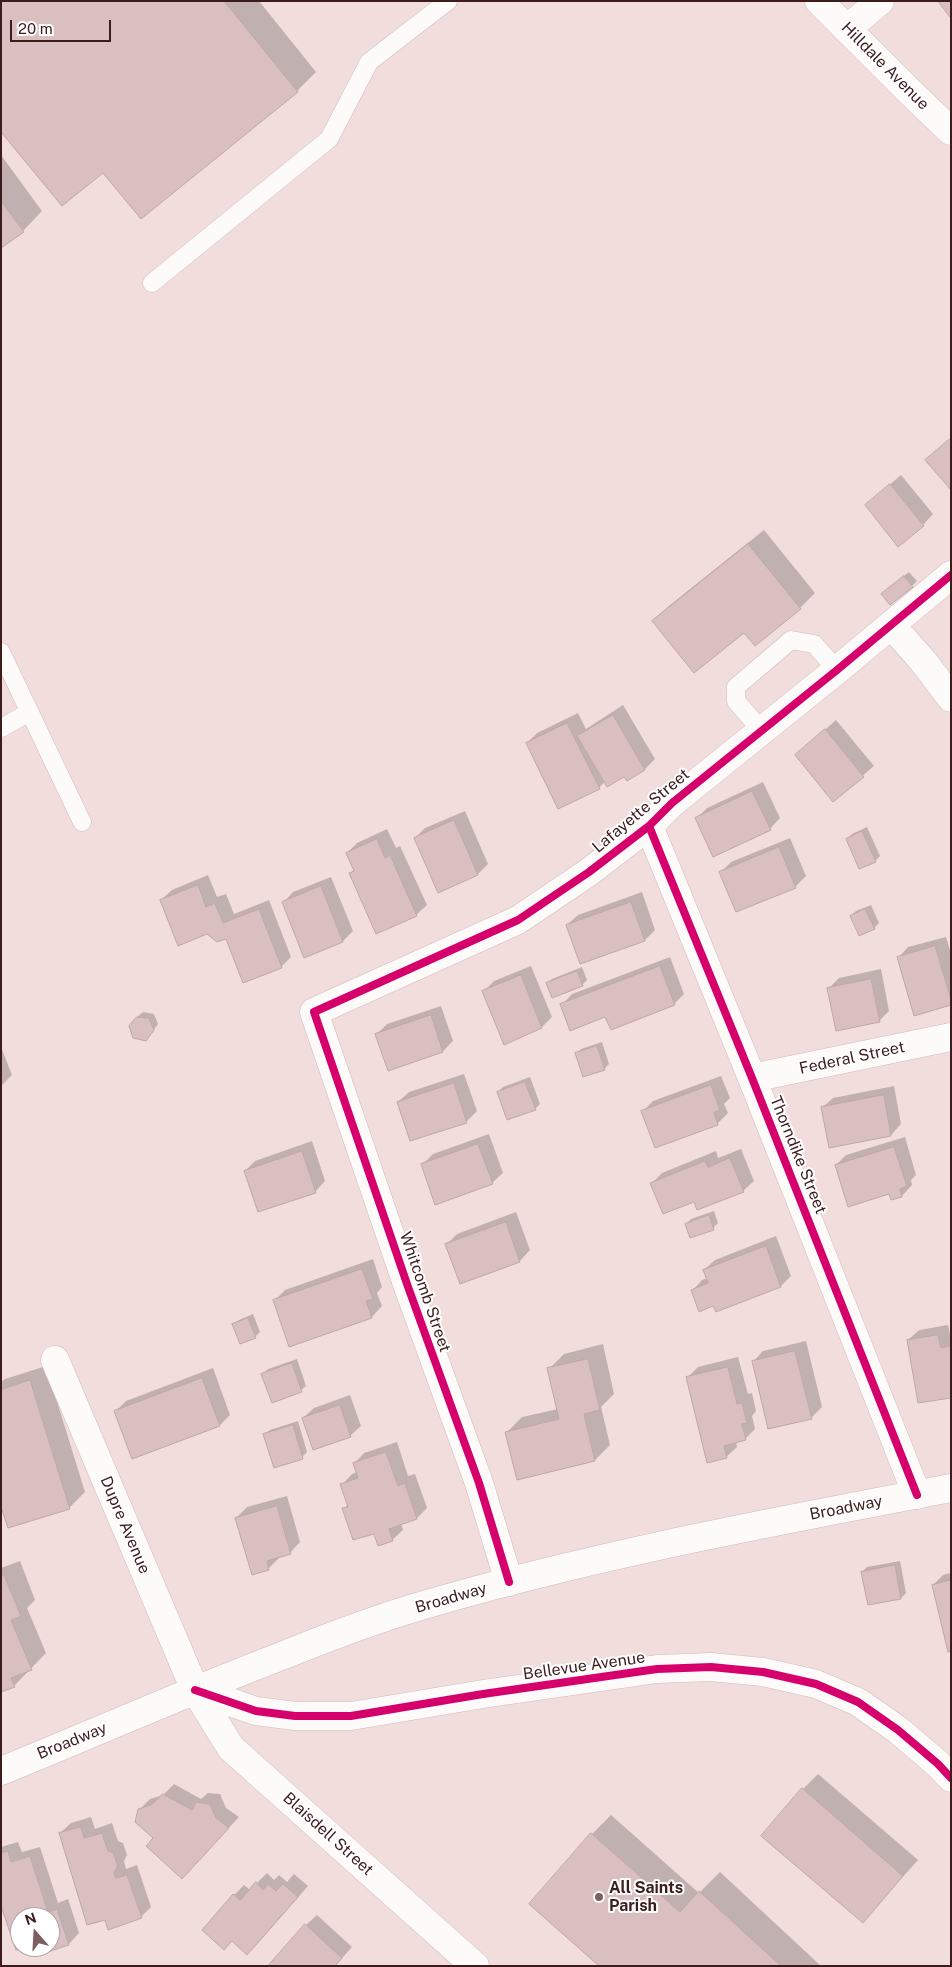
<!DOCTYPE html>
<style>
body{margin:0}
#map{position:relative;width:952px;height:1967px;overflow:hidden;background:#f2dddd;font-family:"Public Sans",sans-serif}
canvas{display:block}
.frame{position:absolute;inset:0;border:2px solid #3d1c1c;pointer-events:none}
.north{position:absolute;left:10px;top:1907px;width:50px;height:50px;box-sizing:border-box;background:#fff;border:1px solid #b1a4a4;border-radius:50%;rotate:341deg;font-size:14px;font-weight:700;line-height:20px;text-align:center;color:#3d1c1c}
.north::after{content:'';display:block;margin:auto;width:18px;height:22px;background:#7c6060;clip-path:polygon(50% 0,100% 100%,50% 72%,0 100%)}
.scale{position:absolute;left:10px;top:20px;width:101px;height:22px;box-sizing:border-box;border:2px solid #3d1c1c;border-top:0;padding-left:6px;font-size:15px;line-height:18px;white-space:nowrap;color:#3d1c1c;-webkit-text-stroke:4px #fff;paint-order:stroke}
</style>
<div id="map">
<canvas width="952" height="1967"></canvas>
<div class="frame"></div>
<div class="north">N</div>
<div class="scale">20 m</div>
</div>
<script>
const c = document.querySelector('canvas').getContext('2d');
c.lineJoin = 'round';
function fill(path, color) {
  c.fillStyle = color;
  c.fill(path, 'evenodd');
}
function stroke(path, color, width, dash) {
  c.strokeStyle = color;
  c.lineWidth = width;
  c.lineCap = dash ? 'butt' : 'round';
  c.setLineDash(dash || []);
  c.stroke(path);
}
function write(font, color, halo, rows, align = 'center') {
  c.font = font + ' "Public Sans",sans-serif';
  c.lineWidth = 4;
  c.setLineDash([]);
  c.textBaseline = 'middle';
  c.strokeStyle = halo;
  c.fillStyle = color;
  for (const [text, x, y, turn = 0] of rows) {
    c.save();
    c.translate(x, y);
    c.rotate((+turn || 0) * Math.PI / 180);
    c.textAlign = isNaN(turn) ? turn : align;
    if (halo) c.strokeText(text, 0, 0);
    c.fillText(text, 0, 0);
    c.restore();
  }
}
const shadow = new Path2D(`
 M1,1H259L316,72L297,91Z
 M1,155L42,211L23,231L1,246Z
 M901,475L933,514L923,525L866,505Z
 M764,530L815,593L800,608L744,631L653,621L669,606Z
 M909,572L917,581L912,586L887,589Z
 M623,705L655,759L645,769L605,781L599,788L527,743L537,733L578,713L586,729Z
 M836,720L874,766L833,801L796,755Z
 M763,782L780,818L770,829L696,819L707,808Z
 M465,811L488,864L478,874L415,838L425,828Z
 M867,827L880,856L875,861L847,839L852,834Z
 M387,829L396,848L400,846L427,905L416,915L351,873L354,870L347,853L357,843Z
 M790,838L806,876L795,887L721,872L731,862Z
 M208,875L217,897L226,894L234,914L269,900L291,957L281,967L161,900L172,890Z
 M331,877L353,931L343,941L283,903L293,892Z
 M642,892L655,930L645,940L567,925L578,915Z
 M871,905L879,923L874,928L851,916L856,911Z
 M946,937L951,954V1003L898,958L908,947Z
 M670,957L684,994L674,1004L606,1015L562,1005L572,994Z
 M531,966L552,1017L542,1027L484,991L494,981Z
 M582,967L587,980L582,985L547,984L552,979Z
 M881,969L889,1011L879,1021L829,988L839,978Z
 M441,1006L453,1041L443,1051L377,1034L387,1024Z
 M143,1012L154,1014L158,1024L151,1034L137,1017Z
 M602,1042L609,1064L604,1069L576,1054L581,1049Z
 M1,1047L12,1075L1,1086Z
 M464,1074L477,1111L466,1122L398,1102L409,1092Z
 M721,1076L730,1098L724,1104L728,1113L717,1124L643,1111L653,1101Z
 M530,1077L540,1104L535,1109L498,1092L503,1087Z
 M894,1086L901,1124L891,1135L830,1146L822,1108L833,1098Z
 M489,1134L503,1173L492,1183L422,1165L433,1154Z
 M905,1137L916,1175L911,1180L912,1185L902,1196L890,1192L836,1165L846,1155Z
 M312,1141L325,1181L315,1192L245,1171L255,1161Z
 M741,1149L754,1181L743,1191L695,1200L652,1183L662,1173L716,1151L718,1158Z
 M714,1211L718,1223L713,1228L686,1224L691,1219Z
 M516,1212L530,1250L520,1261L461,1282L447,1244L457,1234Z
 M776,1236L791,1276L781,1286L716,1311L714,1304L692,1291L702,1280L707,1278L704,1270L715,1260Z
 M373,1259L382,1287L377,1293L382,1306L372,1317L290,1345L274,1301L285,1290Z
 M253,1314L260,1332L255,1337L234,1325L239,1320Z
 M948,1325L951,1339V1396L908,1340L919,1330Z
 M806,1341L822,1407L811,1418L753,1362L763,1351Z
 M603,1344L614,1394L601,1407L610,1445L595,1460L507,1432L522,1417L558,1409L549,1369L564,1354Z
 M738,1357L748,1394L752,1393L756,1411L752,1416L755,1429L745,1439L736,1442L737,1447L726,1457L688,1377L698,1367Z
 M297,1359L306,1386L301,1390L263,1374L268,1369Z
 M46,1366L85,1492L70,1507L8,1526L1,1503V1382L5,1379Z
 M213,1368L230,1415L220,1425L133,1457L116,1411L126,1401Z
 M350,1395L361,1426L350,1436L303,1418L314,1408Z
 M298,1421L307,1452L302,1457L265,1435L270,1430Z
 M397,1442L408,1476L415,1474L427,1508L417,1518L401,1524L403,1530L392,1540L375,1532L344,1509L348,1504L342,1485L352,1474L357,1472L354,1464L364,1453Z
 M287,1496L300,1542L290,1553L278,1556L279,1558L268,1569L236,1518L247,1507Z
 M20,1561L35,1600L27,1608L46,1653L14,1686L1,1691V1568Z
 M900,1561L906,1593L901,1598L869,1604L862,1572L867,1567Z
 M951,1573V1650L933,1585L943,1575Z
 M818,1774L918,1860L863,1921L803,1789Z
 M174,1784L201,1799L208,1793L220,1794L226,1808L239,1817L192,1867L154,1838L139,1810L150,1799L163,1795Z
 M611,1815L699,1893L720,1872L821,1966H601L592,1834Z
 M91,1817L95,1829L112,1823L118,1841L123,1843L127,1855L124,1861L126,1869L137,1865L151,1907L141,1917L105,1918L60,1833L71,1823Z
 M18,1842L22,1852L40,1847L58,1903L68,1899L79,1933L69,1944L39,1953L37,1947H50V1917H20V1947L16,1948L1,1902V1847Z
 M267,1873L274,1880L279,1875L287,1882L294,1874L308,1886L258,1943L234,1895L244,1885L250,1890Z
 M317,1915L352,1947L335,1966L306,1925Z`);
const building = new Path2D(`
 M1,1H224L298,92L141,219L103,173L62,206L1,132Z
 M938,1H951V18Z
 M1,201L24,232L1,248Z
 M951,438V490L925,460Z
 M890,484L924,526L898,547L865,505Z
 M748,544L801,609L755,646L744,633L694,673L652,621Z
 M904,576L913,587L890,605L881,594Z
 M613,715L645,770L627,781L624,777L607,787L577,736Z
 M567,723L600,789L558,809L526,743Z
 M825,729L864,777L833,802L795,755Z
 M752,791L771,830L713,857L695,818Z
 M454,820L478,875L438,893L414,838Z
 M862,831L876,862L859,869L846,839Z
 M377,839L385,858L390,855L417,916L376,934L349,873L354,871L346,853Z
 M779,847L796,888L736,912L719,872Z
 M198,885L206,907L215,903L223,923L259,909L282,968L243,983L226,939L217,942L207,934L178,946L160,900Z
 M321,886L343,942L304,958L282,902Z
 M631,902L645,941L580,964L566,925Z
 M865,909L875,929L859,936L850,916Z
 M935,946L951,999V1005L914,1016L897,957Z
 M660,966L675,1005L611,1030L605,1017L570,1031L560,1004Z
 M577,971L583,986L552,998L546,983Z
 M521,975L542,1028L504,1045L482,991Z
 M871,979L880,1022L836,1031L827,988Z
 M431,1015L443,1052L388,1071L375,1034Z
 M137,1017L149,1018L154,1030L146,1041L133,1038L129,1026Z
 M597,1046L605,1070L583,1077L575,1053Z
 M525,1082L536,1110L507,1120L497,1092Z
 M454,1083L467,1123L410,1141L397,1102Z
 M711,1085L720,1110L714,1112L718,1125L655,1148L641,1111Z
 M884,1095L891,1136L829,1148L821,1107Z
 M478,1144L493,1184L435,1205L421,1164Z
 M894,1147L907,1186L900,1189L902,1197L891,1200L889,1194L848,1207L835,1165Z
 M302,1151L316,1193L258,1212L244,1171Z
 M730,1158L744,1192L697,1210L694,1202L663,1214L650,1183L705,1161L708,1167Z
 M709,1215L714,1230L690,1238L685,1224Z
 M506,1222L520,1262L460,1284L445,1244Z
 M766,1246L781,1287L716,1312L713,1306L699,1312L691,1290L708,1283L703,1270Z
 M362,1269L373,1299L366,1301L372,1318L289,1347L273,1300Z
 M248,1318L256,1338L240,1344L232,1324Z
 M938,1335L941,1348L951,1346V1398L918,1403L907,1340Z
 M795,1351L812,1419L768,1429L752,1361Z
 M588,1359L600,1410L584,1414L595,1461L517,1480L505,1432L559,1419L547,1368Z
 M292,1363L302,1392L272,1403L261,1374Z
 M728,1367L737,1404L742,1403L747,1423L742,1424L746,1440L724,1446L727,1458L707,1463L686,1377Z
 M202,1378L220,1426L132,1459L114,1411Z
 M30,1380L70,1509L8,1528L1,1507V1390Z
 M340,1405L351,1437L313,1450L302,1418Z
 M293,1425L303,1459L274,1468L263,1434Z
 M386,1452L398,1486L405,1483L417,1519L389,1529L393,1541L378,1546L374,1534L353,1540L342,1508L348,1507L340,1484L358,1478L353,1463Z
 M277,1506L291,1554L267,1561L269,1570L252,1575L235,1518Z
 M895,1565L901,1599L868,1605L861,1572Z
 M4,1575L21,1616L11,1620L32,1670L11,1678L15,1687L1,1692V1576Z
 M951,1580V1651L948,1652L932,1585Z
 M802,1788L903,1876L863,1923L761,1836Z
 M163,1794L192,1810L196,1802L210,1804L216,1818L229,1828L182,1879L146,1846L153,1838L135,1822L138,1809L151,1805Z
 M81,1827L84,1838L102,1833L108,1851L113,1853L118,1866L114,1873L116,1878L127,1875L142,1918L108,1930L105,1920L87,1925L59,1833Z
 M591,1833L680,1912L699,1891L781,1966H599L529,1904Z
 M8,1851L11,1862L30,1856L48,1912L57,1909L69,1945L38,1955L36,1947H50V1917H20V1947H24L16,1950L1,1906V1853Z
 M256,1882L263,1890L268,1884L276,1891L283,1884L298,1897L247,1955L232,1941L224,1950L202,1930L233,1894L240,1900Z
 M305,1924L342,1958L335,1966H268Z`);
const service = new Path2D(`
 M152,283L329,139L369,62L448,1
 M1,652L82,822
 M1,728L30,712
 M761,730L736,701V687L791,640L814,644L837,670`);
const minor = new Path2D(`
 M847,29L880,1
 M891,625L923,661L951,698
 M649,826L752,1078L917,1495
 M752,1078L951,1037
 M55,1360L195,1690L231,1748L475,1966
 M509,1582L479,1483L407,1284L314,1012L518,920L589,872L649,826L672,803L837,670L951,575
 M195,1690L256,1711L295,1716H351L483,1694L657,1669L711,1667L763,1672L816,1684L858,1702L898,1730L938,1764L951,1778`);
const secondary = new Path2D(`
 M819,1L911,93L951,131
 M1,1771C94,1733 185,1693 279,1657C326,1638 375,1619 424,1605C597,1554 774,1522 951,1488`);
const cycleway = new Path2D(`
 M649,826L752,1078L917,1495
 M509,1582L479,1483L407,1284L314,1012L518,920L589,872L649,826L672,803L837,670L951,575
 M195,1690L256,1711L295,1716H351L483,1694L657,1669L711,1667L763,1672L816,1684L858,1702L898,1730L938,1764L951,1778`);
const markers = [
 [599,1897,5,"#7c6060"]
];
const streetNames = [
 ["Hilldale Avenue",885,66,45],
 ["Lafayette Street",641,811,-40],
 ["Federal Street",852,1058,-12],
 ["Thorndike Street",798,1155,68],
 ["Whitcomb Street",425,1292,71],
 ["Broadway",846,1508,-11],
 ["Dupre Avenue",125,1525,67],
 ["Broadway",451,1598,-16],
 ["Bellevue Avenue",584,1666,-8],
 ["Broadway",72,1741,-22],
 ["Blaisdell Street",328,1834,42]
];
const poiNames = [
 ["All Saints",609,1888],
 ["Parish",609,1906]
];
fill(shadow, '#0003');
fill(building, '#d9bfbf');
stroke(building, '#bfa6a7', 1);
stroke(service, '#d3b9b9', 19);
stroke(minor, '#d3b9b9', 29);
stroke(secondary, '#d3b9b9', 29);
stroke(service, '#fdfafa', 18);
stroke(minor, '#fdfafa', 28);
stroke(secondary, '#fdfafa', 28);
stroke(cycleway, '#d6006c', 8);
for (const [x, y, r, color] of markers) {
  const dot = new Path2D();
  dot.arc(x, y, r, 0, 2 * Math.PI);
  c.fillStyle = color;
  c.fill(dot);
  stroke(dot, '#fff', 2);
}
write('16px', '#3d1c1c', '#fff', streetNames);
write('bold 16px', '#3d1c1c', '#fff', poiNames, 'left');
</script>
